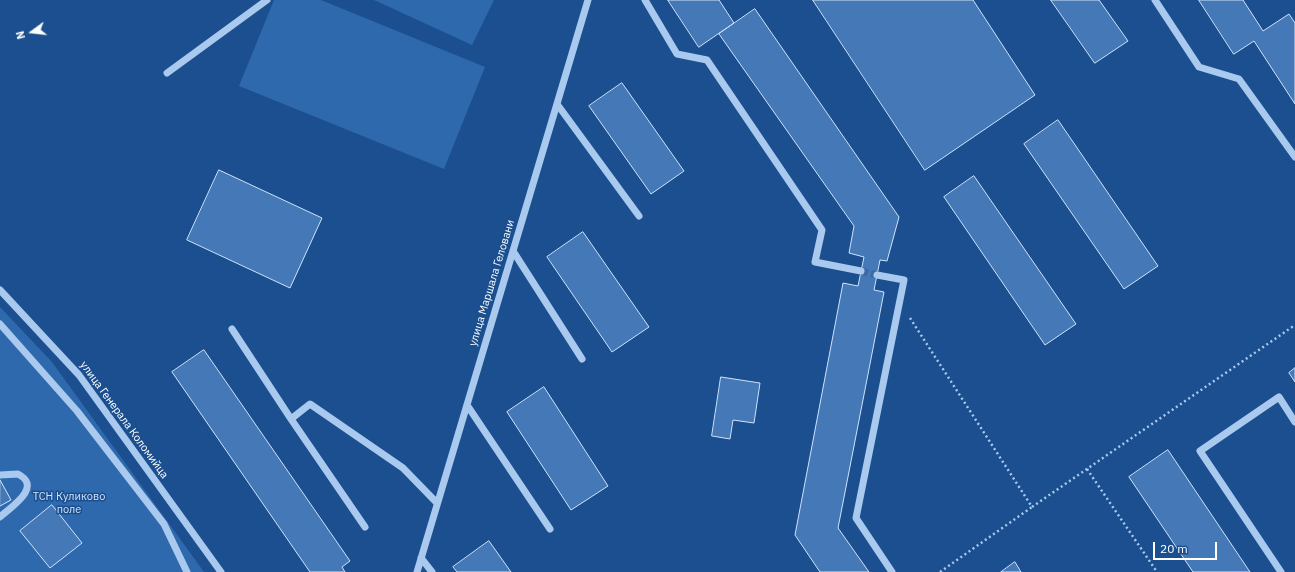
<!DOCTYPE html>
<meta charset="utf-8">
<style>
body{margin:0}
#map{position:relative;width:1295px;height:572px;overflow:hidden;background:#1b4f8f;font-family:"IBM Plex Sans",sans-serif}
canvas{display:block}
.north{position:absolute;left:12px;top:12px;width:40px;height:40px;-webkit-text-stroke:3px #1b4f8f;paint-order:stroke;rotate:255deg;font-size:11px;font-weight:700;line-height:16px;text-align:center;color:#fff}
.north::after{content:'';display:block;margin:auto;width:14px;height:18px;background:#fff;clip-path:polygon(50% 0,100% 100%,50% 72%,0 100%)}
.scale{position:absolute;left:1153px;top:542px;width:64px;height:18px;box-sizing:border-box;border:2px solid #fff;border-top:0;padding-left:5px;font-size:12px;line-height:14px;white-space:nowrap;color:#fff;-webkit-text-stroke:3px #1b4f8f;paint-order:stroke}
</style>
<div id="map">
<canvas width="1295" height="572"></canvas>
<div class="north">N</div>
<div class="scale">20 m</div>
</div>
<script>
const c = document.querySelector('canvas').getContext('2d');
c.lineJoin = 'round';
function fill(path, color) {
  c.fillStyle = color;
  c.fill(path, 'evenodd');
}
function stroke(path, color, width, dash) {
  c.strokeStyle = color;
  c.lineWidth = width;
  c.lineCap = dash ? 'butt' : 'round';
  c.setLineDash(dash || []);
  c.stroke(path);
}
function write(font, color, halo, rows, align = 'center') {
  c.font = font + ' "IBM Plex Sans",sans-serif';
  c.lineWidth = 3;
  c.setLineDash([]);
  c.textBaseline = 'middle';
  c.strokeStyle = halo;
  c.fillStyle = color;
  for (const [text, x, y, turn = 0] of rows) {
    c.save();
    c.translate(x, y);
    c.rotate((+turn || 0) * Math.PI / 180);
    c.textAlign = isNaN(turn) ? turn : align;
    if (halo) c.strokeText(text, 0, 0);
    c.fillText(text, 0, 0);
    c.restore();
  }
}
const green = new Path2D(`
 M274,0H321L485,67L444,169L239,86Z
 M374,0H494L472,45Z
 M0,307L52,362L204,572H0Z`);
const building = new Path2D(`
 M668,0H719L734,23L699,47Z
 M813,0H973L1035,95L925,170Z
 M1051,0H1099L1128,41L1095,63Z
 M1199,0H1243L1263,31L1289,14L1295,23V104L1254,41L1234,54Z
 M755,9L899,217L887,261L880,260L874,290L884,292L838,528L869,572H820L795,535L843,283L858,286L864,257L849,253L854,226L719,34Z
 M622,83L684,171L651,194L589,106Z
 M1058,120L1158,266L1124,289L1024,144Z
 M219,170L322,218L290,288L187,240Z
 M974,176L1076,324L1045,345L944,197Z
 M583,232L649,327L612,352L547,257Z
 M204,350L350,561L342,567L345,572H310L172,372Z
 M1295,368V382L1289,373Z
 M721,377L760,383L754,423L733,420L730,439L712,436Z
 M544,387L608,486L571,510L507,412Z
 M1168,450L1250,572H1193L1129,477Z
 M0,480L11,500L0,506Z
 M52,505L82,543L50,568L20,531Z
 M489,541L511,572H457L453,567Z
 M1015,562L1021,572H1001Z`);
const minorTunnel = new Path2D(`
 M861,271L877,275`);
const path = new Path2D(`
 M910,318L1032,507L1295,325
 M1087,469L1157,572
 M940,572L1032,507`);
const minor = new Path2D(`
 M645,0L677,54L707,60L822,230L815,262L861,271
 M1155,0L1199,67L1239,79L1295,157
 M167,73L267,0
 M557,104L639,216
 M513,251L582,359
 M877,275L904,280L856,518L892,572
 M0,290L79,375L221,572
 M0,324L77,411L164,524L187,572
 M232,329L291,419
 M467,405L550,529
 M0,475L18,474C43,487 11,507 0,517
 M365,527L291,419L310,404L403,468L437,503
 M421,558L432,572
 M417,572L588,0
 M1281,572L1200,451L1279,397L1295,422`);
const streetNames = [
 ["улица Маршала Геловани",492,283,-73],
 ["улица Генерала Коломийца",124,420,54]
];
const parkNames = [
 ["ТСН Куликово",69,497],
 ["поле",69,510]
];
fill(green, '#2e69ad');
fill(building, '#4478b7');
stroke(building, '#cfe3fa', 1);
stroke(minorTunnel, '#3d69a0', 7, [7, 3.5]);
stroke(path, '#a9c9ee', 2.5, [2, 3]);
stroke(minor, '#a9c9ee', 7);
write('11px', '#fff', '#1b4f8f', streetNames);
write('11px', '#cfe3fa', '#1b4f8f', parkNames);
</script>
